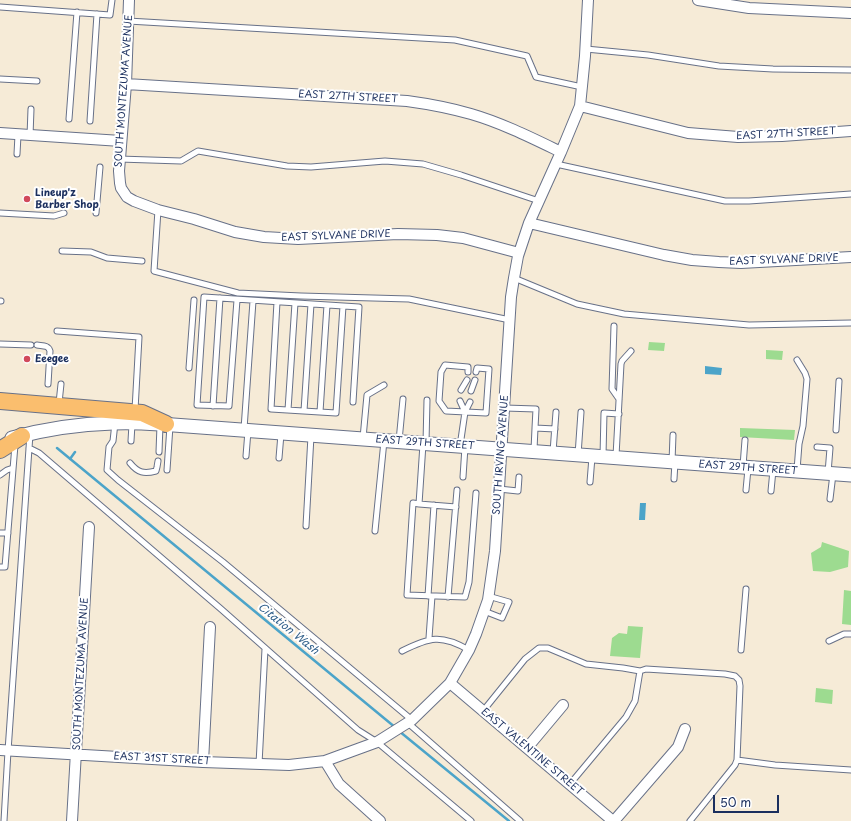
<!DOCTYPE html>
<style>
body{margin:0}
#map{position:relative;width:851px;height:821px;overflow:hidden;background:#f6ebd7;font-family:"Playpen Sans",sans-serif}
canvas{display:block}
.scale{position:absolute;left:713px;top:795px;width:66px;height:18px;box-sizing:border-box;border:2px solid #1b2f5e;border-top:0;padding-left:5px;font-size:12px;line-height:14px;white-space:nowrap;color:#1b2f5e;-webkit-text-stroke:3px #fff;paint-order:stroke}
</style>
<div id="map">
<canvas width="851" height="821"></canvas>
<div class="scale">50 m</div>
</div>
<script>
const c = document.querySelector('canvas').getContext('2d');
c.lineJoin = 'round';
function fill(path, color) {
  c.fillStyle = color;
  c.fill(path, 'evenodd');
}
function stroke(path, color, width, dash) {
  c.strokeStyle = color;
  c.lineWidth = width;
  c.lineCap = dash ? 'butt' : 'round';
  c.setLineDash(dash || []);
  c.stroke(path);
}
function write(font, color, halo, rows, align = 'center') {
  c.font = font + ' "Playpen Sans",sans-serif';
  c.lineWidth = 4;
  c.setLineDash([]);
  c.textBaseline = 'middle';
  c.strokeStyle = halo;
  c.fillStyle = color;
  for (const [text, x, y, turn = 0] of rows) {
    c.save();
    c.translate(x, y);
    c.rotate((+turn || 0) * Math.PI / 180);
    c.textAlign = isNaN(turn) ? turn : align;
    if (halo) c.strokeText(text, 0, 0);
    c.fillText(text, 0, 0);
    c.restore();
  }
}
const green = new Path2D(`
 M649,342L665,343L664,351L648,350Z
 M766,350L783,351L782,360L766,359Z
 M740,428L795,430L794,440L740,437Z
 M822,542L849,551L848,567L830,572L813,571L811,553L821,547Z
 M844,590L851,591V625L842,624Z
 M628,626L643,627L640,658L610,656L612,638L619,633L627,634Z
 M816,688L833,690L832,704L815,702Z`);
const water = new Path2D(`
 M705,366L722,368L721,375L705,374Z
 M640,503H646L645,520H639Z`);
const stream = new Path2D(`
 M57,448L241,600L396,728
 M70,459L75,452
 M399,731L509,821`);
const service = new Path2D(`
 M0,7L110,15L112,0
 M128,21L455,40L527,56L536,77L582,87
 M586,49L648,55L719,66L773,69L851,70
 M0,79L37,81
 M69,119L77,12
 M90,121L97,14
 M30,136L31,109
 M17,154L18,135
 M119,159L181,161L198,151L287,166L311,167L385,161L423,164L461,175L539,201
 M556,164L725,201H749L851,194
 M158,210L154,271L238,293L301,296L409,299L510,320
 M0,213L54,216L64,213
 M96,213L100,167
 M62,251L91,252L107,258L142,261
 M514,278L577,304L624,314L749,325L851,323
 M237,300L229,406L197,405L204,297L359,307L353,402
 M0,301H1
 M277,302L271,409L336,413L343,306
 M614,326L612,389L619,399
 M57,331L139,337L135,410
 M0,344L31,345
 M37,345C43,346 48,345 50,351L48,384
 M797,360L805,373L807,379L803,426L799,444L797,470
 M189,368L194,300
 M468,372V367L445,365L441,372L439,401L446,411L486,413L489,369L477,368L476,372
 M461,390L467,380
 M471,391L475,380
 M460,401L465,412
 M59,403L61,384
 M213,406L220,298
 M505,408L536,409L535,428
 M288,410L295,303
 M304,411L311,304
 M320,412L327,305
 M115,423L113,441L109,447L107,470L118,480L223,562L412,720
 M244,429L253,301
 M836,430L839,381
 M363,438L367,395L384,385
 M131,441L132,424
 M399,441L403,399
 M426,443L427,400
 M423,444L419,504L413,503L407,595L465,597L469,582L476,493
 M460,446L465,412L470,402
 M817,447L830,448L828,473
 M29,448L39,453L221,609L358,730L377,742L471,821
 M534,450L535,428L555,429
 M159,452L160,425
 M553,452L556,412
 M578,455L581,412
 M246,456L248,431
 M603,456L604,413L619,414
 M616,456L621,364L622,361L631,351
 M279,458L281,434
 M672,462L673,435
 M130,463C138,473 144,474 156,471L157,467L158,461
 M743,466L745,440
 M167,470L170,426
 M0,475L7,470L13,468
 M463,477L465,447
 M674,479L675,462
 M590,482L592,457
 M499,489L518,491L519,477
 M746,490L748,469
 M771,491L773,470
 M830,499L833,474
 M419,504L456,507
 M306,526L311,436
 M375,531L384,441
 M0,533H8
 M0,567H5L15,445
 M428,596L434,505
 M448,597L457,490
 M484,611L502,618L509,602L488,596
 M429,638L432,596
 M829,641L844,634H851
 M741,650L746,589
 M402,651C430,637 441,634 469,650
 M483,711L525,659L539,648H548L586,664L623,668L640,671
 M408,723L520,821
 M737,760L775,765L851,770
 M259,764L265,649
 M570,784L626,717L635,701L640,671L646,669L725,674L735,676L739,680L740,686L737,760L735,765L690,821
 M4,821L8,751L30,434`);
const minor = new Path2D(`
 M129,0L126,84L119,171L120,183L121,188L127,197L134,201L158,210L194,219L235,232L264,237L298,239L398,234L437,235L463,238L519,253
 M698,0L749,8L851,13
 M126,84L407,101C429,104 450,108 471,114C502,123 532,138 561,152
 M580,106L688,133L738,137L782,136L851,131
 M0,133L121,141
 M529,223L664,255L692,260L719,262L741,263L851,257
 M450,683L613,821
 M527,748L563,705
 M0,750L203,762L289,765L325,761L377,742L412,720L450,683L469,650L476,634L488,600L495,551L511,297L514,278L518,256L529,223L561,152L580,106L585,56L588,0
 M325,761L339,784L380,821
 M203,762L210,627
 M72,821L89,527
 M614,821L678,747L685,729`);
const tertiary = new Path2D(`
 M12,438C45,429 79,424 113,423C129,422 145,423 160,424L851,475`);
const primary = new Path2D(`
 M0,401L142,413L166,424
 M0,450L22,436`);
const markers = [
 [27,199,4,"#d1495b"],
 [27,359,4,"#d1495b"]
];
const streetNames = [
 ["SOUTH MONTEZUMA AVENUE",124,91,-86],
 ["EAST 27TH STREET",348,97,3],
 ["EAST 27TH STREET",786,134,-3],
 ["EAST SYLVANE DRIVE",336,236,-2],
 ["EAST SYLVANE DRIVE",784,260,-2],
 ["EAST 29TH STREET",425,443,4],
 ["SOUTH IRVING AVENUE",501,455,-86],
 ["EAST 29TH STREET",748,468,4],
 ["SOUTH MONTEZUMA AVENUE",81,674,-87],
 ["EAST VALENTINE STREET",532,752,40],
 ["EAST 31ST STREET",162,759,3]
];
const poiNames = [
 ["Lineup'z",35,193],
 ["Barber Shop",35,205],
 ["Eeegee",35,359]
];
const waterNames = [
 ["Citation Wash",288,629,39]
];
fill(green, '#9ddb90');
fill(water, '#4ca4c9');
stroke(stream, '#4ca4c9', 2.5);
stroke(service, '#687188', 7);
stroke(minor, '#687188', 12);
stroke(tertiary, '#687188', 15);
stroke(primary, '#687188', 18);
stroke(service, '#fff', 5);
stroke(minor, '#fff', 10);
stroke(tertiary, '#fff', 13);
stroke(primary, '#fabe6e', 16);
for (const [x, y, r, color] of markers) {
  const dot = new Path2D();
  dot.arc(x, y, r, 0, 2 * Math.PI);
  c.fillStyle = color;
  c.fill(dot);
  stroke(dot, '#fff', 1.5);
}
write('10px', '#1b2f5e', '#fff', streetNames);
write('bold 10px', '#1b2f5e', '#fff', poiNames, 'left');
write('italic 11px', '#2f5e89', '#fff', waterNames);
</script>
